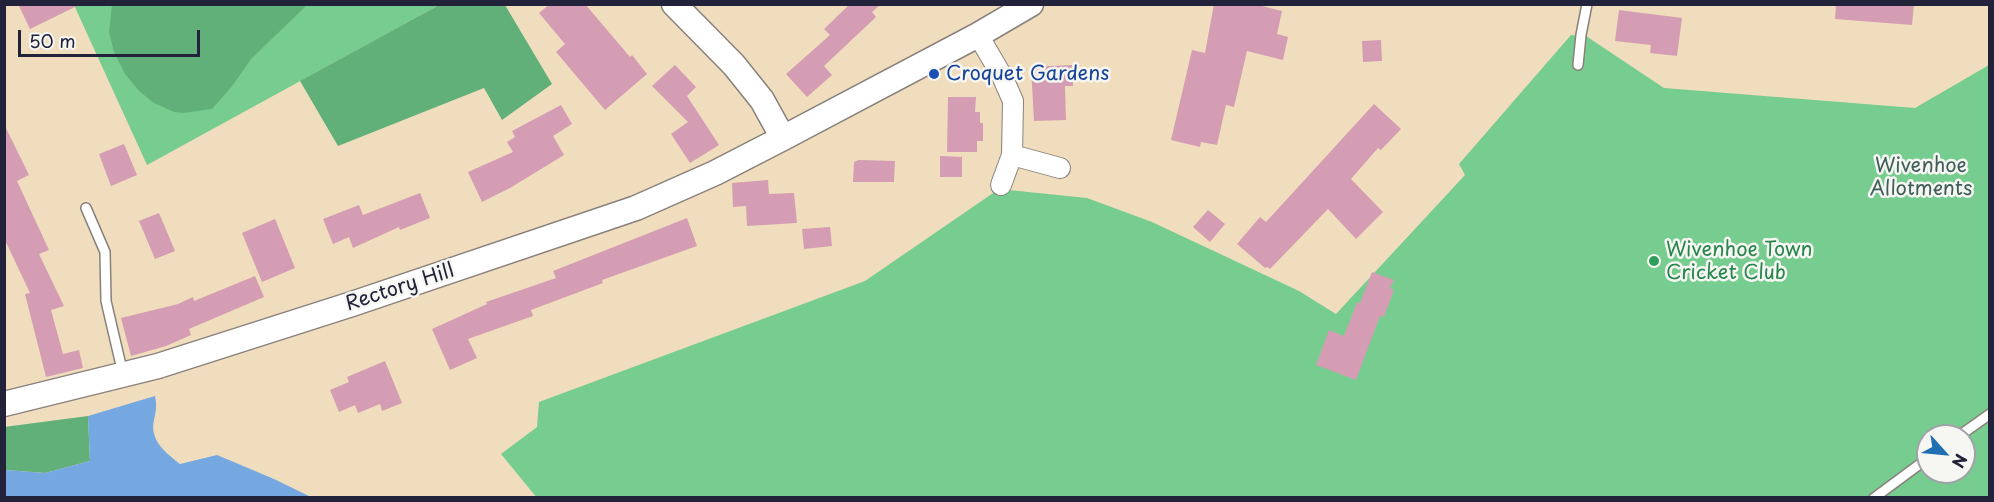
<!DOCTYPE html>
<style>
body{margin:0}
#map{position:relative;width:1994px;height:502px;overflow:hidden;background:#f0ddbd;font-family:"Playpen Sans",sans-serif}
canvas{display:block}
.frame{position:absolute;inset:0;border:6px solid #22223b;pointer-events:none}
.north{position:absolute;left:1916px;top:424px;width:60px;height:60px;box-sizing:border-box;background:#f6f6f2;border:2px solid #a1a1a9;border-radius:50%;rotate:117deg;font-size:16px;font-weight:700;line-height:24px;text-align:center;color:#22223b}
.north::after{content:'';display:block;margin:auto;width:21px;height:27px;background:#1f6fb2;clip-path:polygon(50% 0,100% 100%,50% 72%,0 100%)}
.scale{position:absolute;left:18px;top:30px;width:182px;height:27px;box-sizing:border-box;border:3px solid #22223b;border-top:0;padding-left:8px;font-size:18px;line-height:21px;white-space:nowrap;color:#22223b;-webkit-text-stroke:4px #f6f6f2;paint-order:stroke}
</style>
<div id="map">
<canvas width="1994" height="502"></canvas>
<div class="frame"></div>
<div class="north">N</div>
<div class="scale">50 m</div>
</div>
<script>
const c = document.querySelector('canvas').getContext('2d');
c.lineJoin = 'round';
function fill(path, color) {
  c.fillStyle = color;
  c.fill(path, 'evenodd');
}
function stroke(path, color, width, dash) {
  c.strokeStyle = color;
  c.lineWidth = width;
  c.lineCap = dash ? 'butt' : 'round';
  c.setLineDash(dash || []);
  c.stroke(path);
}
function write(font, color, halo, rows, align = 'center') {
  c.font = font + ' "Playpen Sans",sans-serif';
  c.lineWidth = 5;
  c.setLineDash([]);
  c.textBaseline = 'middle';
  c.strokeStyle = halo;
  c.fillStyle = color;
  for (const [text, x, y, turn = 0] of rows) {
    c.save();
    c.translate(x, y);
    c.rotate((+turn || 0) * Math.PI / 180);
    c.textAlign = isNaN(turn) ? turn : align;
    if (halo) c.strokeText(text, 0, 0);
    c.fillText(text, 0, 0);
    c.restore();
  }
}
const green = new Path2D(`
 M74,5H439L147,165Z
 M1571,35L1586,36L1664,88L1915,108L1989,65V497L537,498L501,454L537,427L539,402L865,281L999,189L1087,198L1152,222L1299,291L1336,314L1465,175L1459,164ZM1928,436H1964V472H1928Z`);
const forest = new Path2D(`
 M112,5V4L307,5L251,59L233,85L212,109L183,113L174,112L154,103L139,91L125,74L114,52L109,32Z
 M505,5L552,84L502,120L484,88L338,146L300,81L439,5Z
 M88,416L90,461L45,473L5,470L4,427Z`);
const water = new Path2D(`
 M155,396C157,406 156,410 154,420C149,440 166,453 180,464L217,455L274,479L311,497H5V470L45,473L90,461L88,416Z`);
const building = new Path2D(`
 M18,4H81L30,29Z
 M550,4H585L630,57L632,55L647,74L605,110L556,52L565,44L539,13Z
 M850,4H881L872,12L876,17L824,66L832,75L807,97L786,74L830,35L824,29Z
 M1214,4H1254L1282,11L1277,34L1288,37L1283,60L1247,51L1234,107L1226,105L1217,145L1201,142L1200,147L1171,140L1192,50L1205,53Z
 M1836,4H1914L1912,25L1835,19Z
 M1619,10L1682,18L1677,56L1650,53L1651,45L1615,41Z
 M1381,40L1382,61L1363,62L1362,41Z
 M675,65L696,87L687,96L719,145L690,163L671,134L688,122L652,86Z
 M1072,65L1073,86H1065L1066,120L1034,121L1031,67Z
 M948,97H976L975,112H980V123H983V141H977V152H947Z
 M1374,104L1401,129L1381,150L1378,148L1351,179L1383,212L1356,239L1328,209L1270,269L1267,267L1265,268L1237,244L1260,217L1266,222Z
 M561,105L572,124L553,136L564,155L510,188L482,202L468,172L513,152L507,142L515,137L512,131Z
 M4,124L29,175L17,181L49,250L39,254L64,306L51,310L63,354L79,350L83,368L46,377L25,294L30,293L4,238Z
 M124,144L137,175L111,186L99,154Z
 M940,156L962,157V177H940Z
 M859,160L895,161L894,182H853L854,162Z
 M768,180L769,194L794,193L797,223L747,226L746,206L733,207L732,183Z
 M420,193L430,218L400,230L399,227L353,248L349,237L333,244L323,219L359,205L363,215Z
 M1208,210L1225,224L1210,242L1193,227Z
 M159,213L175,251L155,259L139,221Z
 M687,218L697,246L602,280L603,283L531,310L533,316L468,339L477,358L450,370L432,329L487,304L486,302L556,278L553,271Z
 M275,219L295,268L262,282L242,233Z
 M830,227L832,246L804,249L802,229Z
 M1372,272L1394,280L1390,288L1394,290L1384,317L1380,316L1356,380L1316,365L1329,330L1344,336L1357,302L1360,303Z
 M255,276L264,297L189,329L191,335L166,346L131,356L121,318L178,304L193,297L194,301Z
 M385,361L402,403L382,411L380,404L358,413L355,405L339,412L330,390L349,382L347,377Z`);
const service = new Path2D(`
 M1578,65L1581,35L1587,4
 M86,208L105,252L106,301L123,374
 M1959,436L1990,414
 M1874,498L1928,458`);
const minor = new Path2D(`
 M978,35L1002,76L1013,101L1012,155L1001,185
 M1012,155L1060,168`);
const tertiary = new Path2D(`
 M674,4L734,65L762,100L783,138
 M4,404L158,366L352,304L636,208L715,173L783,138L978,35L1031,4`);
const markers = [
 [934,74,6,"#1a4fb4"],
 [1654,261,6,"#2e9e5b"]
];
const transitNames = [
 ["Croquet Gardens",946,74]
];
const parkNames = [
 ["Wivenhoe",1921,166],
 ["Allotments",1921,189]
];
const leisureNames = [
 ["Wivenhoe Town",1666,250],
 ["Cricket Club",1666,273]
];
const streetNames = [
 ["Rectory Hill",400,288,-18]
];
fill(green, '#77cc90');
fill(forest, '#61b07a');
fill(water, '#75a7e1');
fill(building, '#d49db3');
stroke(service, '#89807c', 12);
stroke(minor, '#89807c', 22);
stroke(tertiary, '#89807c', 27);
stroke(service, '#fff', 9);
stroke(minor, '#fff', 20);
stroke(tertiary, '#fff', 24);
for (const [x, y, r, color] of markers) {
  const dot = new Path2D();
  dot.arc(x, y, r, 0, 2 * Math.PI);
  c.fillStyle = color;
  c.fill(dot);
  stroke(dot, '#f6f6f2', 2);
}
write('20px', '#164399', '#f6f6f2', transitNames, 'left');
write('20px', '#405e59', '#f6f6f2', parkNames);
write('20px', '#27864d', '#f6f6f2', leisureNames, 'left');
write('20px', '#22223b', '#f6f6f2', streetNames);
</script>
